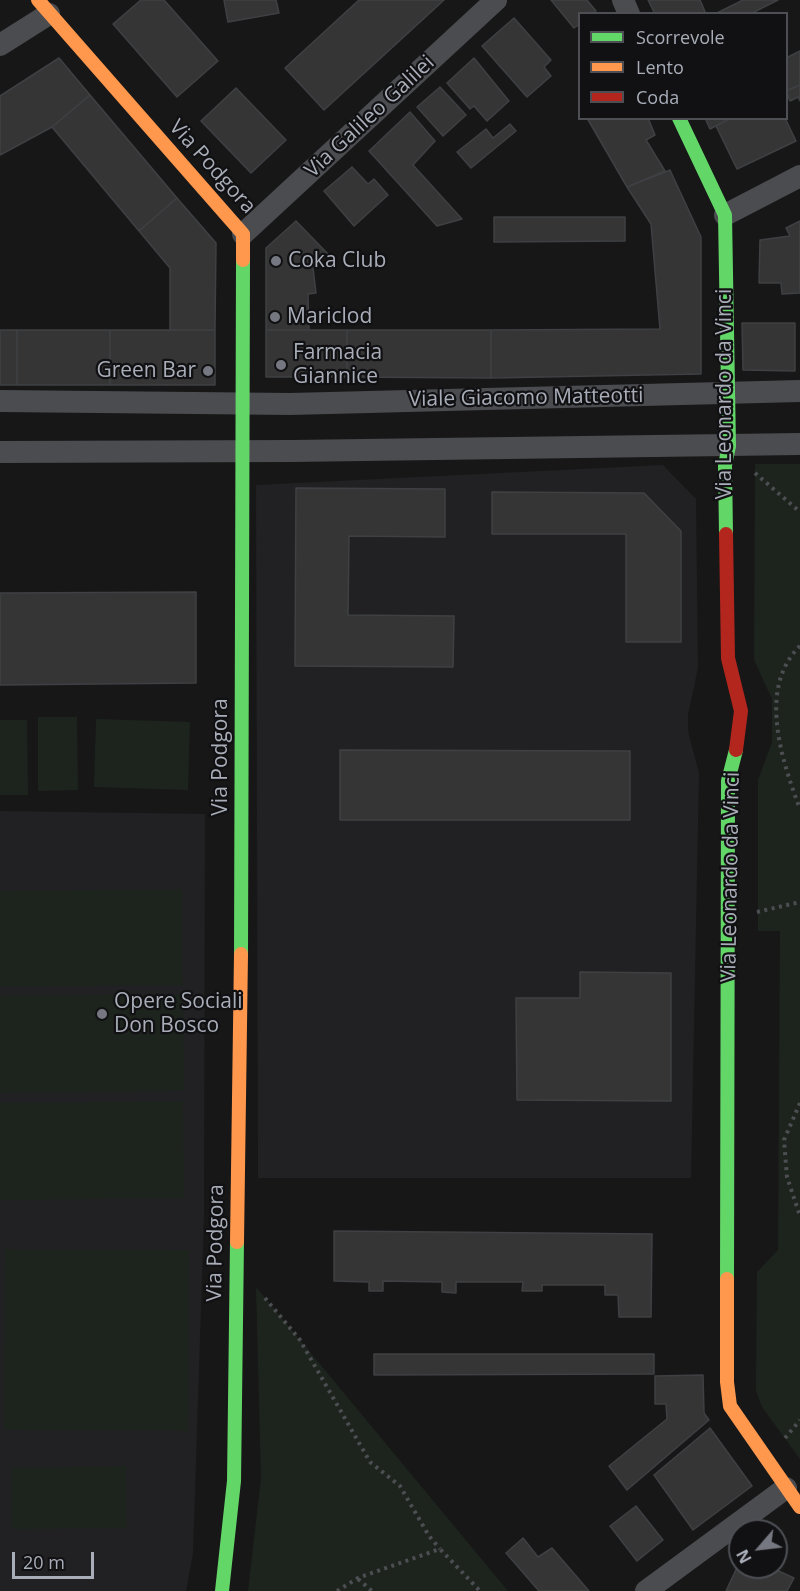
<!DOCTYPE html>
<style>
body{margin:0}
#map{position:relative;width:800px;height:1591px;overflow:hidden;background:#171717;font-family:"Open Sans",sans-serif}
canvas{display:block}
.legend{position:absolute;left:578px;top:12px;width:210px;height:108px;box-sizing:border-box;background:#111113;border:2px solid #4d4f55;margin:0;padding:8px 10px;list-style:none;font-size:18px;color:#a8adb8}
.legend li{display:flex;align-items:center;gap:12px;height:30px}
.legend b{width:30px;border:2px solid #4d4f55}
.north{position:absolute;left:728px;top:1519px;width:60px;height:60px;box-sizing:border-box;background:#111113;border:2px solid #4d4f55;border-radius:50%;rotate:242deg;font-size:16px;font-weight:700;line-height:24px;text-align:center;color:#a8adb8}
.north::after{content:'';display:block;margin:auto;width:21px;height:27px;background:#757880;clip-path:polygon(50% 0,100% 100%,50% 72%,0 100%)}
.scale{position:absolute;left:12px;top:1552px;width:82px;height:27px;box-sizing:border-box;border:3px solid #a8adb8;border-top:0;padding-left:8px;font-size:18px;line-height:21px;white-space:nowrap;color:#a8adb8;-webkit-text-stroke:4px #111113;paint-order:stroke}
</style>
<div id="map">
<canvas width="800" height="1591"></canvas>
<ul class="legend">
<li><b style="height:8px;background:#63d668"></b>Scorrevole</li>
<li><b style="height:8px;background:#ff974d"></b>Lento</li>
<li><b style="height:8px;background:#b3261e"></b>Coda</li>
</ul>
<div class="north">N</div>
<div class="scale">20 m</div>
</div>
<script>
const c = document.querySelector('canvas').getContext('2d');
c.lineJoin = 'round';
function fill(path, color) {
  c.fillStyle = color;
  c.fill(path, 'evenodd');
}
function stroke(path, color, width, dash) {
  c.strokeStyle = color;
  c.lineWidth = width;
  c.lineCap = dash ? 'butt' : 'round';
  c.setLineDash(dash || []);
  c.stroke(path);
}
function write(font, color, halo, rows, align = 'center') {
  c.font = font + ' "Open Sans",sans-serif';
  c.lineWidth = 4.5;
  c.setLineDash([]);
  c.textBaseline = 'middle';
  c.strokeStyle = halo;
  c.fillStyle = color;
  for (const [text, x, y, turn = 0] of rows) {
    c.save();
    c.translate(x, y);
    c.rotate((+turn || 0) * Math.PI / 180);
    c.textAlign = isNaN(turn) ? turn : align;
    if (halo) c.strokeText(text, 0, 0);
    c.fillText(text, 0, 0);
    c.restore();
  }
}
const built = new Path2D(`
 M663,465L696,499L698,668L688,715V731L699,773L691,1178H258L256,485Z
 M0,811L205,814L204,1215L193,1553L186,1591H0Z`);
const green = new Path2D(`
 M755,464H800V1459L762,1407L756,1391L757,1272L778,1250L780,931H758V780L772,742V699L754,660Z
 M38,717H77L78,790L38,791Z
 M96,719L190,722L188,790L94,787Z
 M0,720H27L28,795H0Z
 M182,889L183,985L0,987V891Z
 M183,994L184,1091L0,1093V996Z
 M183,1101L184,1198L0,1200V1103Z
 M5,1249L189,1250L188,1431L4,1430Z
 M256,1287L508,1591H248L261,1478Z
 M126,1466L127,1528L12,1529L11,1468Z`);
const building = new Path2D(`
 M141,0H164L218,61L177,97L113,24Z
 M224,0H276L279,13L228,22Z
 M359,0H444L324,110L285,68Z
 M551,0H587L596,11L592,14H580V24L574,28Z
 M648,0H700L706,14H655Z
 M743,0H778L750,14H715Z
 M514,18L551,60L544,67L551,76L527,97L482,46Z
 M800,51V85L786,91V58Z
 M59,58L90,95L52,127L0,155V96Z
 M474,58L509,101L487,121L474,106L470,109L447,83Z
 M800,85V101L798,97L790,101L786,91Z
 M440,87L466,115L443,136L417,107Z
 M236,88L286,140L251,173L201,121Z
 M90,95L177,198L139,231L52,127Z
 M410,112L435,141L413,165L462,219L437,226L369,151Z
 M587,118H648L655,135L646,140L665,171L627,187Z
 M705,118H731L710,129Z
 M731,118H785L796,141L737,169L716,126Z
 M510,124L516,131L471,168L457,152L486,129L493,138Z
 M352,167L368,184L374,179L388,195L354,226L324,191Z
 M670,170L701,237V374L491,378V330L660,329L651,224L627,187Z
 M177,198L216,243L215,330H170V268L139,231Z
 M494,217H625V241L494,242Z
 M296,221L328,254L313,268L316,293L308,294L309,330H266V248Z
 M800,221V293L782,294L781,283H759L760,240L790,236L786,228Z
 M742,323H795V371L743,370Z
 M0,330H17V385H0Z
 M17,330H110V385H17Z
 M110,330H215V385H110Z
 M266,330H347V377H266Z
 M347,330H491V378L347,377Z
 M296,488L445,489V537L349,536L348,615L454,616L453,667L295,666Z
 M492,492L644,493L681,531V642H626V534H492Z
 M196,592V683L0,685V593Z
 M340,750L630,751V820H340Z
 M580,972L671,973V1101L517,1100L516,998H580Z
 M334,1231L652,1234L651,1317H619L618,1295H605V1285H542V1291H522L523,1282H456V1293L442,1292V1282L383,1281V1291H369V1282L334,1281Z
 M374,1354H654V1374L374,1375Z
 M703,1375L704,1413L709,1420L627,1490L609,1466L667,1419L666,1404H655V1376Z
 M710,1428L752,1486L693,1530L654,1475Z
 M636,1506L663,1540L637,1561L610,1526Z
 M523,1538L538,1557L552,1548L589,1591H539L506,1553Z
 M740,1561V1567H770L794,1578L787,1591H726Z`);
const path = new Path2D(`
 M755,473L800,512
 M800,646C757,688 782,761 800,809
 M757,912L800,902
 M800,1103L784,1140L787,1177L800,1216
 M265,1298L300,1340L370,1462L400,1486L429,1536L440,1549
 M785,1438L800,1420
 M358,1579L372,1591
 M337,1591L358,1578L440,1549L480,1591`);
const street = new Path2D(`
 M623,0L629,14
 M0,45L49,14
 M725,215L800,176
 M243,234L496,0
 M0,401L290,404L800,391
 M0,452L291,451L800,444
 M646,1591L786,1488`);
const fast = new Path2D(`
 M679,118L725,215L729,446L725,465L726,534
 M241,954L243,260
 M727,1279L728,781L736,750
 M222,1591L234,1481L237,1242`);
const slow = new Path2D(`
 M38,0L243,234V260
 M237,1242L241,954
 M727,1279V1382L730,1406L800,1507`);
const jam = new Path2D(`
 M726,534L728,658L741,711L736,750`);
const markers = [
 [276,261,6,"#757880"],
 [275,317,6,"#757880"],
 [281,365,6,"#757880"],
 [208,371,6,"#757880"],
 [102,1014,6,"#757880"]
];
const streetNames = [
 ["Via Galileo Galilei",370,117,-43],
 ["Via Podgora",212,167,48],
 ["Via Leonardo da Vinci",725,394,-90],
 ["Viale Giacomo Matteotti",526,398,-1],
 ["Via Podgora",221,757,-90],
 ["Via Leonardo da Vinci",731,877,-89],
 ["Via Podgora",216,1243,-89]
];
const poiNames = [
 ["Coka Club",288,261],
 ["Mariclod",287,317],
 ["Farmacia",293,353],
 ["Giannice",293,377],
 ["Green Bar",196,371,"right"],
 ["Opere Sociali",114,1002],
 ["Don Bosco",114,1026]
];
fill(built, '#212123');
fill(green, '#1d241e');
fill(building, '#353536');
stroke(building, '#3f4043', 1.5);
stroke(path, '#4d4e52', 4, [3, 4.5]);
stroke(street, '#4b4c50', 22);
stroke(fast, '#63d668', 14);
stroke(slow, '#ff974d', 14);
stroke(jam, '#b3261e', 14);
for (const [x, y, r, color] of markers) {
  const dot = new Path2D();
  dot.arc(x, y, r, 0, 2 * Math.PI);
  c.fillStyle = color;
  c.fill(dot);
  stroke(dot, '#111113', 2);
}
write('21px', '#a8adb8', '#111113', streetNames);
write('21px', '#a8adb8', '#111113', poiNames, 'left');
</script>
